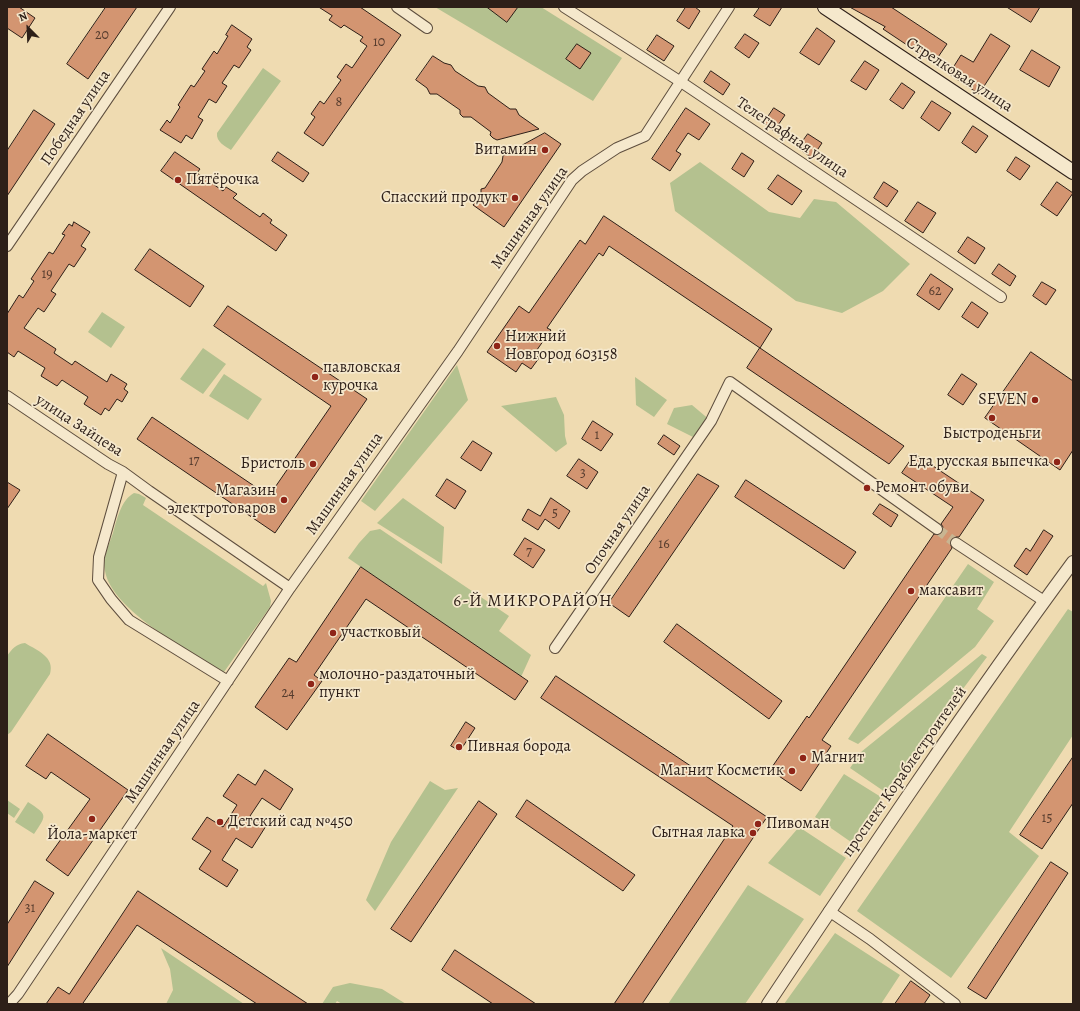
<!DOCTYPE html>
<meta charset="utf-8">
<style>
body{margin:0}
#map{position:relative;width:1080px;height:1011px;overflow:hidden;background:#efdbb1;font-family:Alegreya,serif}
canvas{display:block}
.frame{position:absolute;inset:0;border:8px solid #2d1f18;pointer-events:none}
.north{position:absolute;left:8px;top:8px;width:40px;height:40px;-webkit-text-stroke:3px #f5e8cc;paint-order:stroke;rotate:336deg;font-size:11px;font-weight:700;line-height:16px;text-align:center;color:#2d1f18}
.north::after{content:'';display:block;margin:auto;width:14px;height:18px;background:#2d1f18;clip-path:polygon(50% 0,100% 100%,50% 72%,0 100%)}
</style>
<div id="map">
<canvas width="1080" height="1011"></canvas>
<div class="frame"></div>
<div class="north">N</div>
</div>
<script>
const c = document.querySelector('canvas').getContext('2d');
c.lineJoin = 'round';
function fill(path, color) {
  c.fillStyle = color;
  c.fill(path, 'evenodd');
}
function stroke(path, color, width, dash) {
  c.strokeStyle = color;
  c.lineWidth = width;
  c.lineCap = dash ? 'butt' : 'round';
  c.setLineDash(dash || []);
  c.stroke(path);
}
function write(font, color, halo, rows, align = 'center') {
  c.font = font + ' Alegreya,serif';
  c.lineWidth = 3.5;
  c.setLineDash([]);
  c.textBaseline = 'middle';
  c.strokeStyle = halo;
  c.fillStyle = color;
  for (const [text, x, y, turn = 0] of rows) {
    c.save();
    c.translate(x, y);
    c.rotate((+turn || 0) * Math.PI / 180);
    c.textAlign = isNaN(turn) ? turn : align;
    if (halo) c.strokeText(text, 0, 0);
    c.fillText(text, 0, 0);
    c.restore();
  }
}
const green = new Path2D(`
 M435,7H541L622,58L593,101Z
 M263,68L281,81L231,150C225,146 216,142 217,133Z
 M700,162L769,212L800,218L814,199L836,202L910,264L883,291L842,313L796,301L675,211L670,183Z
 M102,312L125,327L111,348L88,332Z
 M203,348L226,364L203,394L180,379Z
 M457,365L468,400L375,511L361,501Z
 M224,374L262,399L248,420L209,396Z
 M635,377L667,400L654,417L636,405Z
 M556,397L564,415L565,436L567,444L556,452L501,406Z
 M692,405L711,421L693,437L667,424L674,408Z
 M134,493L139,494L146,498L143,505L263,586L266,583L271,601L270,607L224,672C191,652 112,611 105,571C102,558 109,545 113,533C117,519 121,500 134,493Z
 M403,498L444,527L442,564L377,523Z
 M380,529L509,616L499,631L531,655L521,677L348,558L359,543L370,531Z
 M968,564L994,582L977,609L994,621L975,647L858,744L848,739Z
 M1068,609L1073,612V735L1009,832L1039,856L951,978L857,911Z
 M25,643C38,651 55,657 50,674L11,732L7,735V656C12,649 16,644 25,643Z
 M982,654L987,657L885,792L850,768L861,752Z
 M844,774L881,797L851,842L815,817Z
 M430,781L445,790L458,788L375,911L366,900L391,842Z
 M7,800L20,809L14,818L7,813Z
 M28,802C48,815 47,815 34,834L15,822Z
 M799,827L846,858L820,896L768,863Z
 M748,885L804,919L745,1004H668Z
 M835,933L900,975L881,1004H784Z
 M161,948L244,1004H166L173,990L170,969Z
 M350,983L382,989L406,1004H342L337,1001L335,1004H322L333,987Z`);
const building = new Path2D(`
 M7,7H19L35,18L22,38L7,28Z
 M106,7H137L88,79L67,64Z
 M319,7H360L401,35L323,146L304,133L315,117L311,114L320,101L324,104L341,80L337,77L346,64L352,68L367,46L360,41L363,37L344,25L341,28L329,20L332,16Z
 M487,7H518L507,22Z
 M686,7H695L700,11L689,29L677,21Z
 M760,7H782L770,26L754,16Z
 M850,7H891L947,44L934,63L883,29L885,27Z
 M1007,7H1040L1031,22Z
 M232,25L252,39L247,47L251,50L239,68L234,65L222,83L227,86L216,103L209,99L198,117L203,120L192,139L186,135L181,143L160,130L167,120L170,123L180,107L178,105L191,85L194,87L205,71L202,69L214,51L217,54L228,36L226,35Z
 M817,28L835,41L819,65L800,53Z
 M745,34L759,43L749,58L735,48Z
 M991,34L1010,46L979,94L949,74L961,55L973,62Z
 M657,35L674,46L664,61L647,50Z
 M577,44L591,53L580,69L566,59Z
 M1032,50L1060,67L1049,87L1020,70Z
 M433,56L444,63L451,65L455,71L478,86L485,87L488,93L510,109H516L519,115L539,129L497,140L493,138L490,135L491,132L471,117H463L460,114V110L437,94H430L427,88L416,80Z
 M865,61L879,70L866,90L851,81Z
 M711,71L730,84L723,95L704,82Z
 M902,83L915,92L903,109L890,100Z
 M932,101L951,113L939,131L921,118Z
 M686,108L710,124L699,140L688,133L676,151L681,154L670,171L652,159Z
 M774,108L785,115L774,131L764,123Z
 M34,110L55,124L7,196V151Z
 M973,126L988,136L976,153L962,143Z
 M545,133L561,144L504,227L473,205L481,194V189L485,188L502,162L503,156Z
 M808,134L822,143L812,158L798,148Z
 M175,152L200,169L197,173L213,184L223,191L226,187L237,194L233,198L260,217L263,213L272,220L270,223L287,235L276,251L161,171Z
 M278,152L309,173L303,182L272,161Z
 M742,153L754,161L744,177L732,169Z
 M1016,157L1030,166L1020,180L1007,171Z
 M778,175L802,191L792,205L768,189Z
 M884,182L898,191L887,207L874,198Z
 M1057,182L1073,193L1057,216L1041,205Z
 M918,202L936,213L923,233L905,221Z
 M604,216L772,329L760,348L609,246L603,256L599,253L547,328L551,330L534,354L539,358L531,369L522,363L516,372L487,352L519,306L529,313L580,240L585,244Z
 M74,222L90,232L81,246L86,249L74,267L69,264L51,291L56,294L44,312L38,308L24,328L56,349L54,353L72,365L75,361L107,382L111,374L127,384L124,389L128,392L122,402L117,399L109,411L105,408L101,415L84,404L88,397L62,380L57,386L41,376L45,368L18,351L14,357L7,352V314L19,295L23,298L34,281L31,279L49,252L53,254L65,235L62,234L69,224L72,226Z
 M968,237L985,248L975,264L958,252Z
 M150,249L204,286L190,307L135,270Z
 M999,264L1016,276L1010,286L992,274Z
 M931,274L953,289L939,310L917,295Z
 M1042,282L1056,290L1046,305L1033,296Z
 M972,302L988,313L978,328L962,317Z
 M228,306L367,399L275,533L137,439L152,417L269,496L331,406L214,326Z
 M760,348L904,446L889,464L747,368Z
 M1031,352L1073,381V450L1060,470L985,418Z
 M962,374L977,384L963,405L948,395Z
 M593,421L613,434L601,451L582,439Z
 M664,435L680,446L674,455L658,444Z
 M473,441L492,453L481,471L461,458Z
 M915,454L984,500L959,537H953L951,539L950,543L952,548L822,740L831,746L801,791L770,770L807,716L809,718L934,534L939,535L942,532L943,527L941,524L953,507L902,473Z
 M579,459L598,472L587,489L567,476Z
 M698,474L719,486L629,617L609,603Z
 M447,479L466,491L455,509L436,496Z
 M746,480L856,552L844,569L735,497Z
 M7,482L20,490L7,509Z
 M551,498L570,511L559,529L545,519L538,530L522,520L528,509L540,516Z
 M880,504L898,515L891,527L873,514Z
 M1044,530L1053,536L1027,575L1014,566L1026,548L1030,551Z
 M525,538L545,550L533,568L514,555Z
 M361,567L528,681L515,700L366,599L314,675L322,681L287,730L255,707L289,658L296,662Z
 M677,624L782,701L769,719L664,642Z
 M556,676L767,817L642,1004H614L733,826L541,698Z
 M466,722L475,728L460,751L451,746Z
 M48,734L128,790L68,876L46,860L90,799L51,772L46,779L26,766Z
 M1073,757V803L1042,849L1020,835Z
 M265,770L293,789L280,810L262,798L250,816L266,826L252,848L236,838L222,860L238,870L227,887L199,869L211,851L192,839L207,817L223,827L237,805L223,796L238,774L255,785Z
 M527,800L635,875L623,891L516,817Z
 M479,801L497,814L411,942L391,929Z
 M1051,862L1068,873L986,999L968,988Z
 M35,881L54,893L7,967V925Z
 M138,891L308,1004H257L137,925L83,1003L85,1004H46L58,987L69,994Z
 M455,950L536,1004H493L442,970Z
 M911,981L930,995L924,1004H895Z`);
const minorTunnel = new Path2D(`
 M937,529L956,543`);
const minor = new Path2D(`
 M397,7L427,28
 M564,7L681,82L1001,297
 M7,246L170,7
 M7,396L108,464L123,472L149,491L290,588
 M123,472L99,557L98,580L111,599L129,620L228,681
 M956,543L1044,601
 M555,648L711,421L730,382L937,529
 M829,911L870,939L955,1004
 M9,1004L18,994L290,588L458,351L572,180L582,171L617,148L645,136L729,7`);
const tertiary = new Path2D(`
 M768,1004C867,855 967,706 1073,562`);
const secondary = new Path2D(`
 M825,7L1073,172`);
const markers = [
 [545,150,4,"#8f2418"],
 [178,180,4,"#8f2418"],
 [515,198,4,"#8f2418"],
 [497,346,4,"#8f2418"],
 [315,377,4,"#8f2418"],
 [1035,400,4,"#8f2418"],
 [992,418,4,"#8f2418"],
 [1057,462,4,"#8f2418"],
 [313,464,4,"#8f2418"],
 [867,488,4,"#8f2418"],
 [284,500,4,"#8f2418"],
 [911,591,4,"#8f2418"],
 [333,633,4,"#8f2418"],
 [311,684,4,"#8f2418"],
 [459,747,4,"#8f2418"],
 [803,758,4,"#8f2418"],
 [792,771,4,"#8f2418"],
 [92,819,4,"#8f2418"],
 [220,822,4,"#8f2418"],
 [758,824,4,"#8f2418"],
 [753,833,4,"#8f2418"]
];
const numberNames = [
 ["20",102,36],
 ["10",379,43],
 ["8",339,103],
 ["19",47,275],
 ["62",935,292],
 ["1",597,436],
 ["17",194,462],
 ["3",583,474],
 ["5",555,514],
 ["16",664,545],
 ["7",529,553],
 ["24",288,694],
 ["15",1047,819],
 ["31",30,909]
];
const streetNames = [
 ["Стрелковая улица",959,75,33],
 ["Победная улица",76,118,-56],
 ["Телеграфная улица",792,138,34],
 ["Машинная улица",530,218,-55],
 ["улица Зайцева",79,426,33],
 ["Машинная улица",345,484,-55],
 ["Опочная улица",618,530,-56],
 ["Машинная улица",163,752,-56],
 ["проспект Кораблестроителей",905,772,-55]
];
const poiNames = [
 ["Витамин",537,150,"right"],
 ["Пятёрочка",186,180],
 ["Спасский продукт",507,198,"right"],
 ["Нижний",505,337],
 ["Новгород 603158",505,355],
 ["павловская",323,368],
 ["курочка",323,386],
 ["SEVEN",1027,400,"right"],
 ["Быстроденьги",992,434,"center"],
 ["Еда русская выпечка",1049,462,"right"],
 ["Бристоль",305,464,"right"],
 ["Ремонт обуви",875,488],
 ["Магазин",276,491,"right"],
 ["электротоваров",276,509,"right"],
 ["максавит",919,591],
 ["участковый",341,633],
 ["молочно-раздаточный",319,675],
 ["пункт",319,693],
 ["Пивная борода",467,747],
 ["Магнит",811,758],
 ["Магнит Косметик",784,771,"right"],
 ["Детский сад №450",228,822],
 ["Пивоман",766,824],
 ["Сытная лавка",745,833,"right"],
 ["Йола-маркет",92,835,"center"]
];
const neighbourhoodNames = [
 ["6-Й МИКРОРАЙОН",533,602]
];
fill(green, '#b4c18f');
fill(building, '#d39571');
stroke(building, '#2d1f18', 1);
stroke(minorTunnel, '#c8b592', 10, [10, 5]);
stroke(minor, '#5e4e3e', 12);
stroke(tertiary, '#5e4e3e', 14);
stroke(secondary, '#2d1f18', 16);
stroke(minor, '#f5e8cc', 10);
stroke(tertiary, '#f5e8cc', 12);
stroke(secondary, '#f5e8cc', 14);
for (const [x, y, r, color] of markers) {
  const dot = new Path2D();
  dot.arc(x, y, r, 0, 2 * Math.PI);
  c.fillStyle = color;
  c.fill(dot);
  stroke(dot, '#f5e8cc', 1.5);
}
write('14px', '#563c2e', null, numberNames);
write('16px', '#2d1f18', '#f5e8cc', streetNames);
write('16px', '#2d1f18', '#f5e8cc', poiNames, 'left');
c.letterSpacing = '1px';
write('17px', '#2d1f18', '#f5e8cc', neighbourhoodNames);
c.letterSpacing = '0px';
</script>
